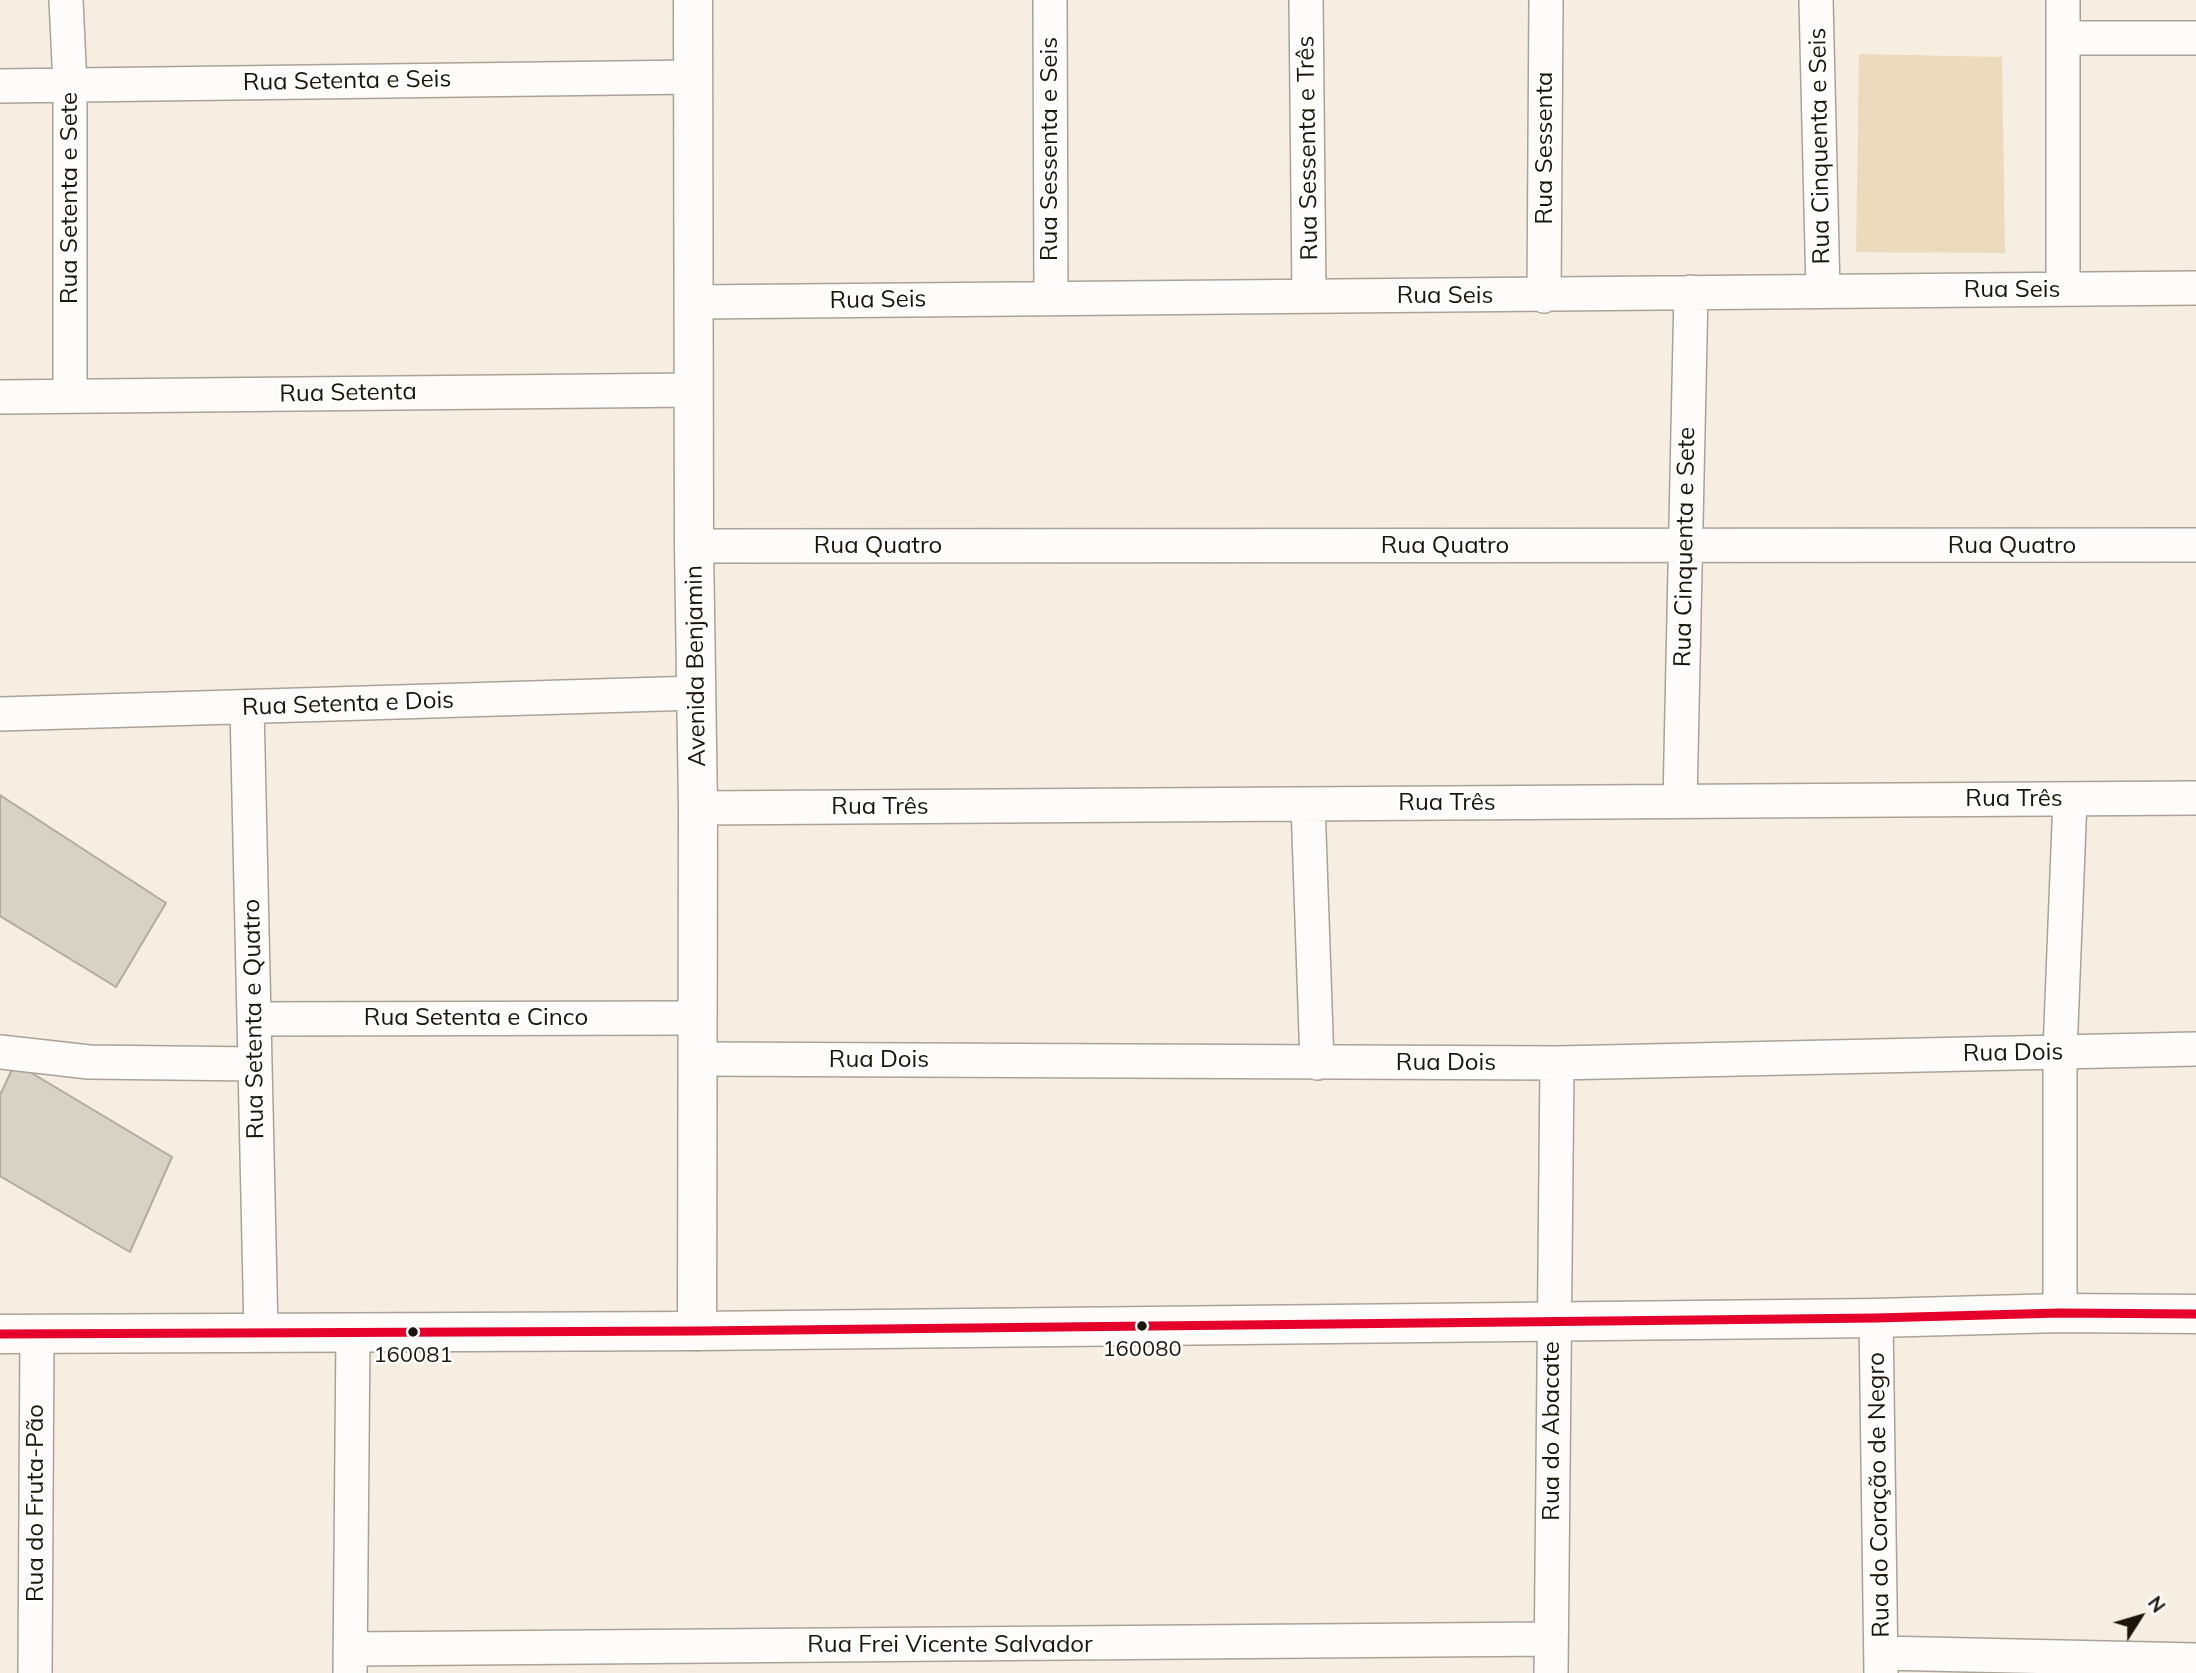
<!DOCTYPE html>
<meta charset="utf-8">
<style>
body{margin:0}
#map{position:relative;width:2196px;height:1673px;overflow:hidden;background:#f6eee1;font-family:Mulish,sans-serif}
canvas{display:block}
.north{position:absolute;left:2105px;top:1582px;width:70px;height:70px;-webkit-text-stroke:5px #fff;paint-order:stroke;rotate:53deg;font-size:19px;font-weight:700;line-height:28px;text-align:center;color:#1c150a}
.north::after{content:'';display:block;margin:auto;width:24px;height:32px;background:#1c150a;clip-path:polygon(50% 0,100% 100%,50% 72%,0 100%)}
</style>
<div id="map">
<canvas width="2196" height="1673"></canvas>
<div class="north">N</div>
</div>
<script>
const c = document.querySelector('canvas').getContext('2d');
c.lineJoin = 'round';
function fill(path, color) {
  c.fillStyle = color;
  c.fill(path, 'evenodd');
}
function stroke(path, color, width, dash) {
  c.strokeStyle = color;
  c.lineWidth = width;
  c.lineCap = dash ? 'butt' : 'round';
  c.setLineDash(dash || []);
  c.stroke(path);
}
function write(font, color, halo, rows, align = 'center') {
  c.font = font + ' Mulish,sans-serif';
  c.lineWidth = 5;
  c.setLineDash([]);
  c.textBaseline = 'middle';
  c.strokeStyle = halo;
  c.fillStyle = color;
  for (const [text, x, y, turn = 0] of rows) {
    c.save();
    c.translate(x, y);
    c.rotate((+turn || 0) * Math.PI / 180);
    c.textAlign = isNaN(turn) ? turn : align;
    if (halo) c.strokeText(text, 0, 0);
    c.fillText(text, 0, 0);
    c.restore();
  }
}
const green = new Path2D(`
 M1859,54L2002,57L2005,253L1856,252Z`);
const building = new Path2D(`
 M0,795L166,903L116,987L0,916Z
 M15,1063L172,1157L130,1252L0,1176V1095Z`);
const minor = new Path2D(`
 M66,0L70,85V396
 M1050,0L1051,298
 M1306,0L1309,296
 M1816,0L1823,291
 M2063,0V289
 M2063,38H2196
 M0,86L694,77
 M1544,296L1546,0
 M694,302L2196,288
 M0,397L695,390
 M694,546L2196,545
 M247,707L261,1332
 M0,714L696,693
 M1680,801L1691,292
 M1308,804L1317,1063
 M698,808L2196,798
 M254,1019L697,1018
 M0,1052L89,1062L255,1064
 M696,1059L1557,1063L2196,1049
 M2060,1313V1052L2070,799
 M1876,1318L1881,1673
 M350,1649L1551,1639
 M1881,1653L2196,1660
 M35,1673L37,1333
 M350,1673L353,1333
 M1551,1673L1557,1063`);
const tertiary = new Path2D(`
 M693,0L694,546L698,808L697,1331`);
const secondary = new Path2D(`
 M0,1334L697,1331L1876,1318L2060,1313L2196,1314`);
const bus1 = new Path2D(`
 M0,1334L697,1331L1876,1318L2060,1313L2196,1314`);
const markers = [
 [1142,1326,6,"#1c150a"],
 [413,1332,6,"#1c150a"]
];
const busNames = [
 ["160080",1142,1349],
 ["160081",413,1355]
];
const streetNames = [
 ["Rua Setenta e Seis",347,81,-1],
 ["Rua Cinquenta e Seis",1820,146,-91],
 ["Rua Sessenta e Três",1308,148,-91],
 ["Rua Sessenta",1545,148,-90],
 ["Rua Sessenta e Seis",1050,149,-90],
 ["Rua Setenta e Sete",70,198,-90],
 ["Rua Seis",2012,290],
 ["Rua Seis",1445,296],
 ["Rua Seis",878,300,-1],
 ["Rua Setenta",348,393,-1],
 ["Rua Quatro",878,546],
 ["Rua Quatro",1445,546],
 ["Rua Quatro",2012,546],
 ["Rua Cinquenta e Sete",1685,547,-89],
 ["Avenida Benjamin",696,666,-91],
 ["Rua Setenta e Dois",348,704,-2],
 ["Rua Três",2014,799],
 ["Rua Três",1447,803],
 ["Rua Três",880,807],
 ["Rua Setenta e Cinco",476,1018],
 ["Rua Setenta e Quatro",254,1019,-91],
 ["Rua Dois",2013,1053,-1],
 ["Rua Dois",879,1060],
 ["Rua Dois",1446,1063],
 ["Rua do Abacate",1552,1431,-90],
 ["Rua do Coração de Negro",1879,1495,-91],
 ["Rua do Fruta-Pão",36,1503,-90],
 ["Rua Frei Vicente Salvador",950,1645]
];
fill(green, '#ecdabd');
fill(building, '#d8d1c5');
stroke(building, '#b2aba0', 2);
stroke(minor, '#a9a297', 36);
stroke(tertiary, '#a9a297', 41);
stroke(secondary, '#a9a297', 41);
stroke(minor, '#fefcfa', 33);
stroke(tertiary, '#fefcfa', 38);
stroke(secondary, '#fefcfa', 38);
stroke(bus1, '#e4002b', 9);
for (const [x, y, r, color] of markers) {
  const dot = new Path2D();
  dot.arc(x, y, r, 0, 2 * Math.PI);
  c.fillStyle = color;
  c.fill(dot);
  stroke(dot, '#fff', 2.5);
}
write('22px', '#1c150a', '#fff', busNames);
write('24px', '#1c150a', '#fff', streetNames);
</script>
